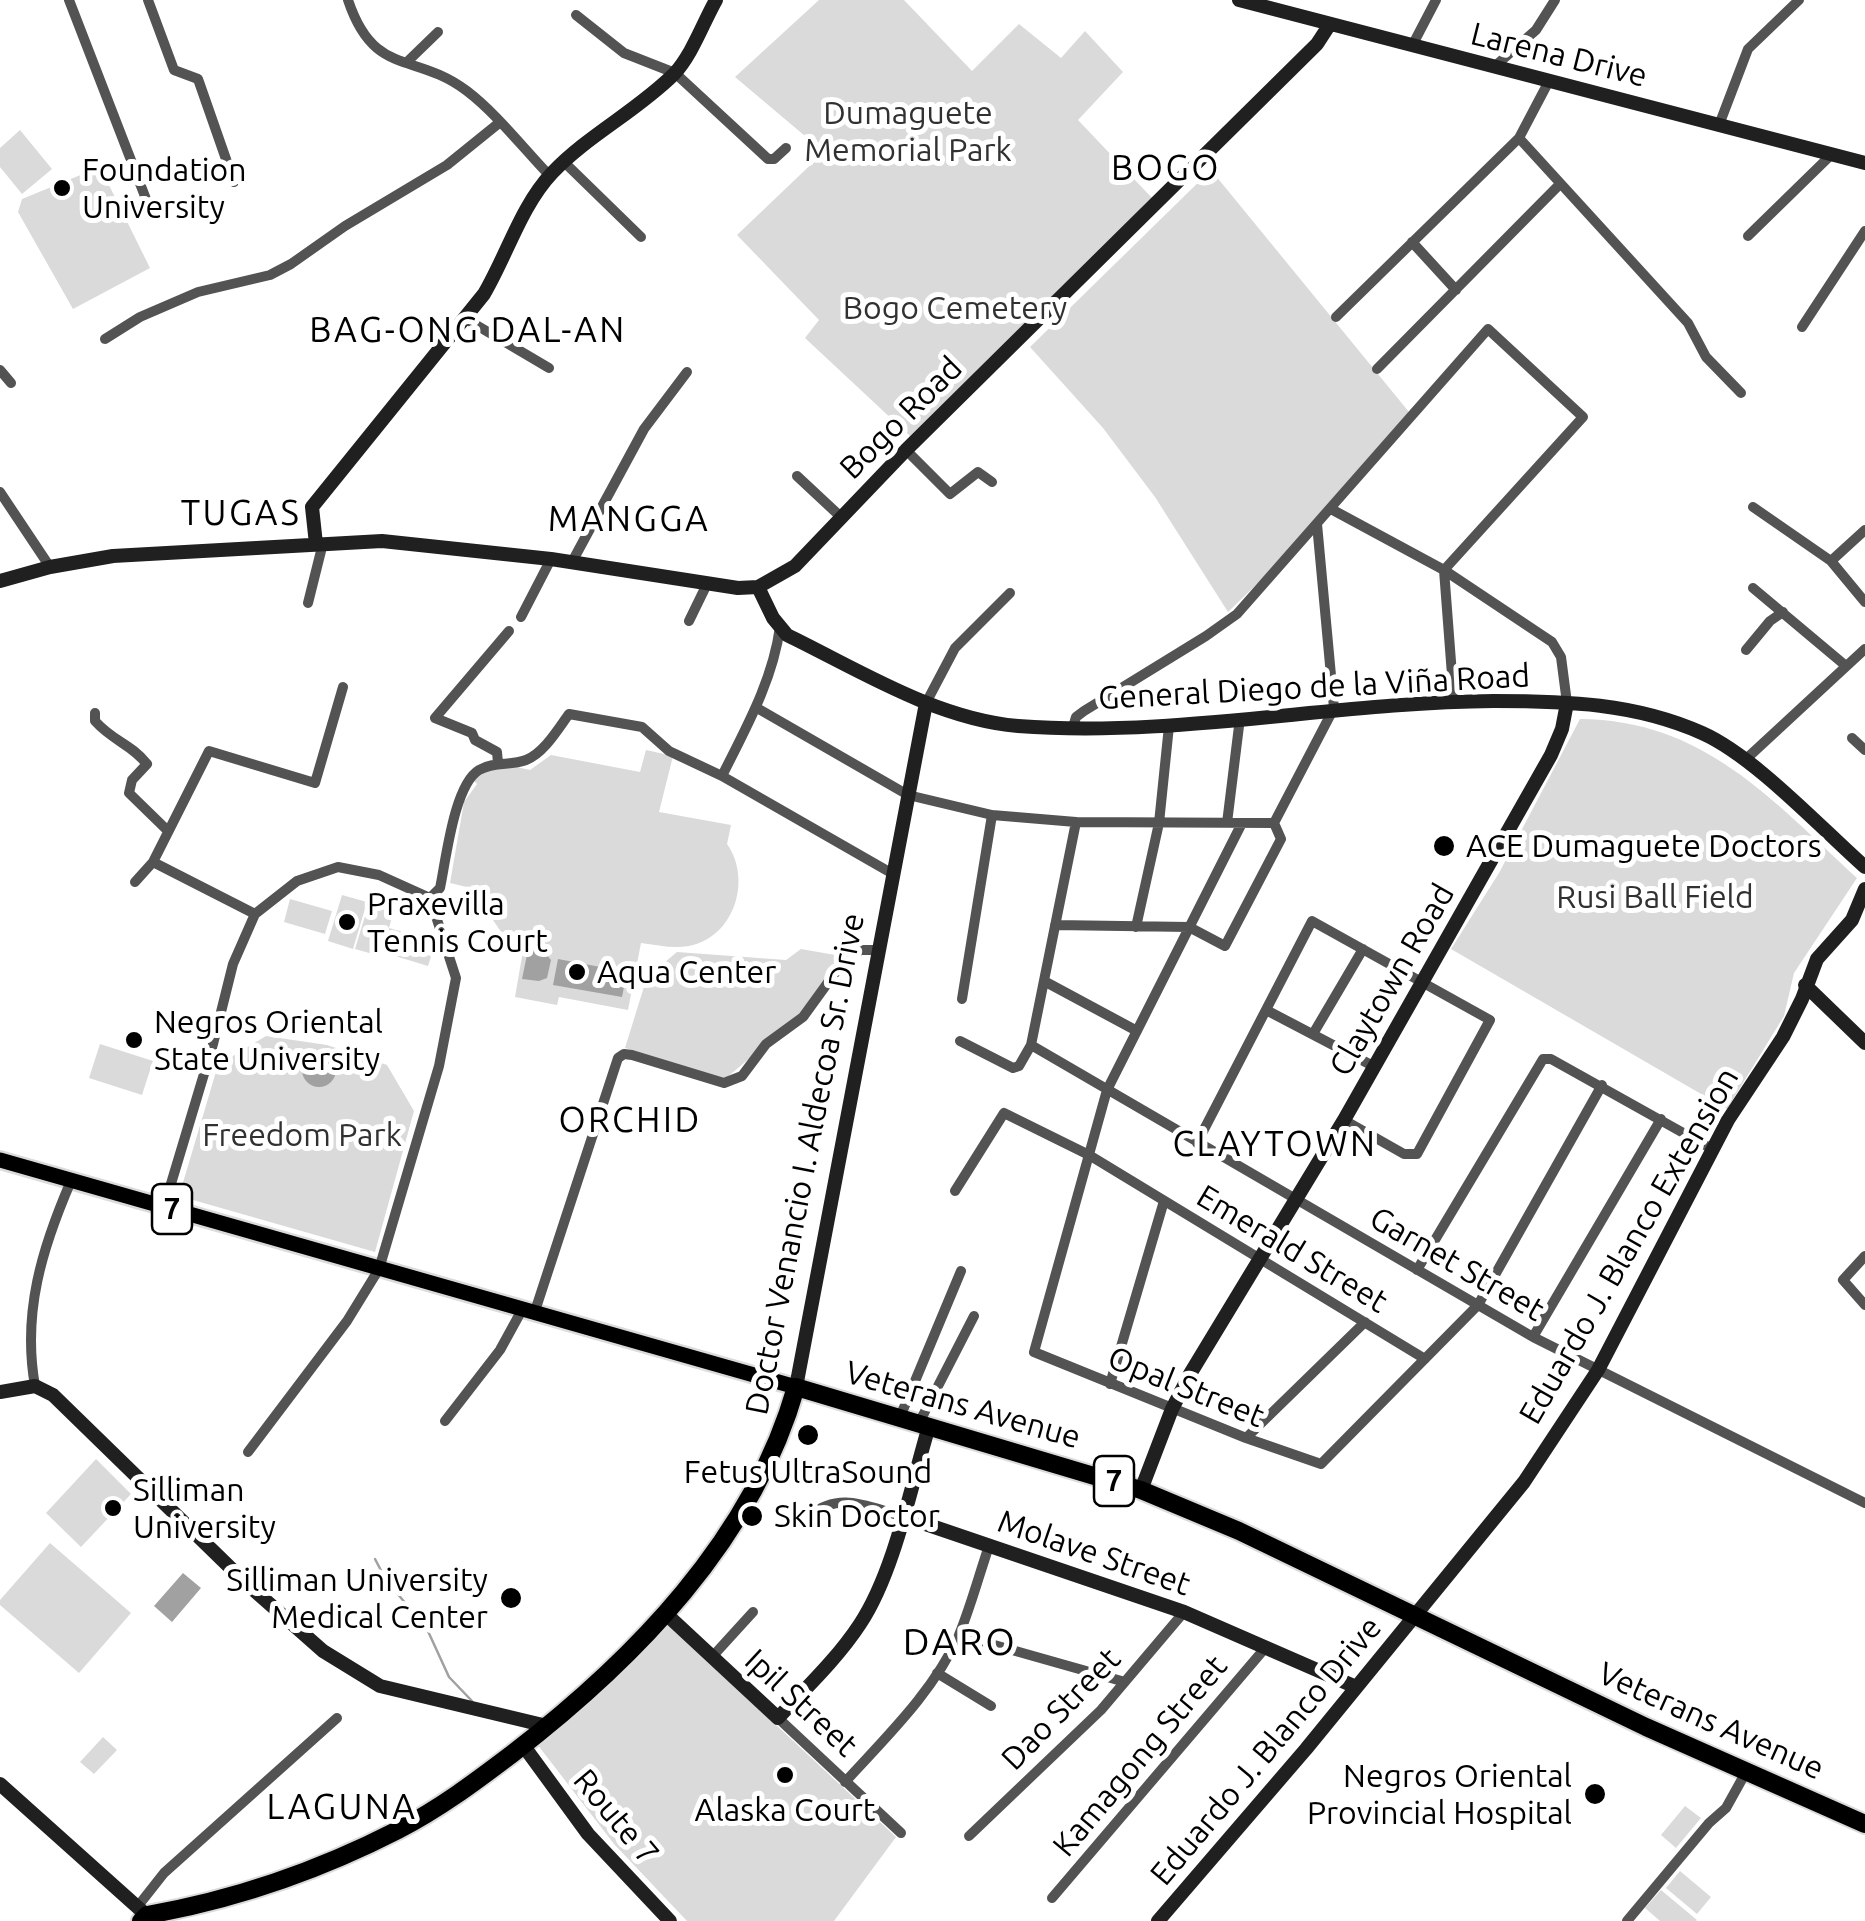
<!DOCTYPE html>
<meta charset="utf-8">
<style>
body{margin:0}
canvas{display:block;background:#fff}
</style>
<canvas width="1865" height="1921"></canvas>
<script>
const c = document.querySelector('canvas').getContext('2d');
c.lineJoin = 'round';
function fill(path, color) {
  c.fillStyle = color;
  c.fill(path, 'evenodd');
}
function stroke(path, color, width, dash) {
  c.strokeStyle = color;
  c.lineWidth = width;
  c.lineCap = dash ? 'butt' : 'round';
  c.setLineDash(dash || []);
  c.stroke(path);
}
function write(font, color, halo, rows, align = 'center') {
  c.font = font + ' Ubuntu,sans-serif';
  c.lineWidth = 10;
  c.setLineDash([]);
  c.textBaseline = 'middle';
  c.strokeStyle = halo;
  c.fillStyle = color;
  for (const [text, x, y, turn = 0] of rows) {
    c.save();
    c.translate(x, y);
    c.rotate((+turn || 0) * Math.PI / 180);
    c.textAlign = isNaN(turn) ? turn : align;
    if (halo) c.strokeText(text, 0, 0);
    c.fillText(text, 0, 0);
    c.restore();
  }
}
const green = new Path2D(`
 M819,0H904L972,71L1019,24L1061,58L1085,31L1123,72L1078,120L1153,199L910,436L805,338L819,320L737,235L824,152L735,77Z
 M20,130L52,169L22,194L0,167V148Z
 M100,167L150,268L73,309L18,212L22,199Z
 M1211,170L1409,412L1301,541L1228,612L1155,497L1103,428L1030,347Z
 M1580,719C1704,720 1772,800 1857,878L1794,973L1784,1016L1727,1109L1451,949L1499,873Z
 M646,750L673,756L659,812L731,825L727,844C752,879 735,937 689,946C673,949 657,945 641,943L628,1010L559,997L557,1005L515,997L524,945L508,942L471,888L450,883L464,802L477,784L473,779L498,763L530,770L551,755L640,772Z
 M342,895L367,902L353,949L328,941Z
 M290,899L332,911L325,934L284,922Z
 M369,903L394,910L389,928L436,941L428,966L382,952L380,956L355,949Z
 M801,949L841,956L797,1018L725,1079L625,1048L647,977L677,952L786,960Z
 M266,1036L327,1045L387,1065L414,1111L375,1252L179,1196L218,1065Z
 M100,1044L153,1061L142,1095L89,1078Z
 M96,1459L131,1494L81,1547L46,1513Z
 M50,1543L131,1613L79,1673L0,1605V1600Z
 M667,1623L896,1837L834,1921H687L614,1844L537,1744Z
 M103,1737L117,1750L94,1774L80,1762Z
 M1685,1806L1701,1818L1676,1848L1661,1835Z
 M1680,1871L1711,1897L1697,1914L1666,1888Z
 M1661,1890L1697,1920L1696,1921H1660L1645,1908Z`);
const water = new Path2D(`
 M528,950L546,954L551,960L547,978L539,981L522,979Z
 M558,959L627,972L622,997L553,985Z
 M302 1070a17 17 0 1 1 34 0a17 17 0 1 1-34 0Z
 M183,1573L201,1588L172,1622L154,1606Z`);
const stream = new Path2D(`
 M375,1559L386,1580L427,1629L449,1677L472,1701`);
const street = new Path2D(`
 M69,0L146,199
 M148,0L174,70L198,79L234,182
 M348,0C374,78 414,51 467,91C497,114 523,148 549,175
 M576,15L624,53L675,73L768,159H774L786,148
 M1412,46L1436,0
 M407,62L438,32
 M1494,67L1536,30L1555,0
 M1719,125L1748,49L1799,0
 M1519,138L1688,323L1706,357L1741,393
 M564,162L641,237
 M1748,236L1832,154
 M1412,242L1456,290
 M1336,317L1519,138L1549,81
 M466,319L549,368
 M1802,327L1865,231
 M105,339L140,317L198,292L270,275L291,264L345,226L447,165L499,123
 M1377,369L1560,184
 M0,370L11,383
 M906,450L950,494L978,472L992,482
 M797,476L842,518
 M0,492L50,567
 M1753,507L1831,561L1865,602
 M1331,509L1444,570L1552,642L1561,657L1567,703
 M1831,561L1865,530
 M572,562L644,429L687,372
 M1753,588L1846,666
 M308,603L323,543
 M521,617L551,559
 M689,621L708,582
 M1746,650L1770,621L1783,612
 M926,703L955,648L1010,593
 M757,708L908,795L992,815L1076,822L1274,823
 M95,713V721C114,742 130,743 147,764L132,780L129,793L168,831
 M1073,727L1076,717L1084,711L1206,636L1237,614L1488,329L1583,417L1444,570L1454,701
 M1852,738L1865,750
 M1745,760L1865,649
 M498,763L497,752L475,740L472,733L435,718L509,631
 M722,776C746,728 773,680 780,627
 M1227,823L1240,718
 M1242,823L1107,1090L1034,1352L1246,1438L1321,1464L1478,1305L1602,1085
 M1274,823L1334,708L1317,524
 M153,862L255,914
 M135,882L153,862L209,751L315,783L343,687
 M430,898L440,888C446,860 454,785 479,770C494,761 511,766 526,760C544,753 558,729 569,714L642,727L669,751L722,776L893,874
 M1055,925L1189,927L1225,946L1281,839L1274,823
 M1136,927L1159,823L1169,726
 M1044,981L1137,1031
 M962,999L992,815
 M1268,1011L1375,1067
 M1313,1034L1363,949
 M960,1041L1013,1068L1019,1066L1031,1045L1076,822
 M1031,1045L1533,1337L1865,1503
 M1197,1143L1312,921L1490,1020L1417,1154H1404L1344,1120
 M955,1191L1004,1113L1089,1155L1425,1359
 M164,1207L213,1044L233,964L255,914L297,881L338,867L379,875L430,898L456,978L439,1066L379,1269L347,1321L248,1452
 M1865,1256L1843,1280L1865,1305
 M1417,1270L1543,1059H1551L1712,1149
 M535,1311L618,1058L624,1054L632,1055L724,1083L742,1076L766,1044L803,1017L845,959L861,950H880
 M1533,1337L1661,1119
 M1110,1384L1164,1201
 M35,1386C22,1313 42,1248 71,1181
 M900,1417L961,1271
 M445,1421L500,1350L523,1308
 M919,1423L974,1316
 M1246,1438L1365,1322
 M809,1516C840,1491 867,1507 902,1516
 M959,1635L1125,1682
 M712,1657L753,1612
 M937,1673L991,1706
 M778,1718L901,1833
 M845,1782C886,1737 934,1691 959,1635C971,1606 979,1575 989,1546
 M969,1836L1101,1710L1184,1612
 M1052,1898L1266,1647
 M138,1906L164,1873L337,1718
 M1627,1921L1709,1823L1726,1808L1746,1772`);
const secondary = new Path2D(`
 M1239,0L1865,163
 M316,544L312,507L484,294C507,255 521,206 552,173C588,135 637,111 674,74C692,55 703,23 716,0
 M0,581L50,567L113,556L382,541L551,559L738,588L758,587L795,566L906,450L1317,44L1330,24
 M758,587L773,618L787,635C859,670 936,719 1018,726C1175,738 1336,702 1494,701C1566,701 1635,703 1702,733C1754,756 1820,827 1865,867
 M1805,985L1865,1043
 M796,1387L926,703
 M0,1392L35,1386L53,1395L247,1584L323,1651L380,1686L547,1726
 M1141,1490L1172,1409L1190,1374L1344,1120L1551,755L1562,729L1567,703
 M902,1516L1184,1612L1356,1687
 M665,1613L778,1718C806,1688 837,1659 860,1624C894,1573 911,1486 929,1426
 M523,1745L588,1834L670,1921
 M0,1784L153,1921
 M1158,1921L1306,1749L1524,1482L1598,1370L1728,1120L1783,1037L1802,999L1817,959L1852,920L1865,889`);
const primary = new Path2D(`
 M0,1160L796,1387`);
const highway = new Path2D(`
 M141,1921L147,1915C233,1900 320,1870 398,1830C439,1809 475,1782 512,1754C634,1660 753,1539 796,1387L1141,1490L1239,1531L1646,1727L1865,1824`);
const markers = [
 [62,188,10,"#000"],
 [1444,846,12,"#000"],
 [347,922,10,"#000"],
 [577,972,10,"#000"],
 [134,1040,10,"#000"],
 [808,1435,12,"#000"],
 [113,1508,10,"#000"],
 [752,1516,12,"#000"],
 [511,1598,12,"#000"],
 [785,1775,10,"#000"],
 [1595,1794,12,"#000"]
];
const shields = [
 [172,1209,40],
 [1114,1481,40]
];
const shieldNames = [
 ["7",172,1209],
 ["7",1114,1481]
];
const streetNames = [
 ["Larena Drive",1559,55,14],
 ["Bogo Road",901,418,-45],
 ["General Diego de la Viña Road",1314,687,-3],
 ["Claytown Road",1392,980,-60],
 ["Doctor Venancio I. Aldecoa Sr. Drive",805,1164,-79],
 ["Eduardo J. Blanco Extension",1629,1246,-60],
 ["Emerald Street",1292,1249,31],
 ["Garnet Street",1457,1264,30],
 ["Opal Street",1186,1387,22],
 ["Veterans Avenue",963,1405,16],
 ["Molave Street",1094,1553,19],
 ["Ipil Street",801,1703,43],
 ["Dao Street",1061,1709,-46],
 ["Veterans Avenue",1711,1721,24],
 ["Eduardo J. Blanco Drive",1266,1751,-50],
 ["Kamagong Street",1140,1756,-50],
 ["Route 7",616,1817,50]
];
const parkNames = [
 ["Dumaguete",908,113],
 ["Memorial Park",908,150],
 ["Bogo Cemetery",955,308],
 ["Rusi Ball Field",1655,897],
 ["Freedom Park",302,1135]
];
const poiNames = [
 ["Foundation",82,170],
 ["University",82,207],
 ["ACE Dumaguete Doctors",1466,846],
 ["Praxevilla",367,904],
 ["Tennis Court",367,941],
 ["Aqua Center",597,972],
 ["Negros Oriental",154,1022],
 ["State University",154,1059],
 ["Fetus UltraSound",808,1472,"center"],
 ["Silliman",133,1490],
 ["University",133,1527],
 ["Skin Doctor",774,1516],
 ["Silliman University",488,1580,"right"],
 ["Medical Center",488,1617,"right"],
 ["Negros Oriental",1572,1776,"right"],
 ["Provincial Hospital",1572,1813,"right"],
 ["Alaska Court",785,1810,"center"]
];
const neighbourhoodNames = [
 ["BOGO",1166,168],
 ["BAG-ONG DAL-AN",468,330],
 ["TUGAS",241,513],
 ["MANGGA",629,519],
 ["ORCHID",630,1120],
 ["CLAYTOWN",1275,1144],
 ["LAGUNA",342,1807]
];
const quarterNames = [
 ["DARO",960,1642]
];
fill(green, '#dadada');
fill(water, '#a1a1a1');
stroke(stream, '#a1a1a1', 2.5);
stroke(primary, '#dbdbdb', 20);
stroke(highway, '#dbdbdb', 22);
stroke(street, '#535353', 10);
stroke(secondary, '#202020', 14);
stroke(primary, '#000', 15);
stroke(highway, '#000', 18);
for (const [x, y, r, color] of markers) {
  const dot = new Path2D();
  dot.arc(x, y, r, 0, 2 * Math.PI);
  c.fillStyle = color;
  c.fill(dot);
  stroke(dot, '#fff', 4);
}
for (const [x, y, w] of shields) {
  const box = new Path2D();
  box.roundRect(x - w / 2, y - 25, w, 50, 8);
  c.fillStyle = '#fff';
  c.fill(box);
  stroke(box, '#000', 2.5);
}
write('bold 30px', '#000', null, shieldNames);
write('32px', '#000', '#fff', streetNames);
write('32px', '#313131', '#fff', parkNames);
write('32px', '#000', '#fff', poiNames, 'left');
c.letterSpacing = '2.5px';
write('35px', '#000', '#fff', neighbourhoodNames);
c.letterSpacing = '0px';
c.letterSpacing = '2.5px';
write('38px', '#000', '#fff', quarterNames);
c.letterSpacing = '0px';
</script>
